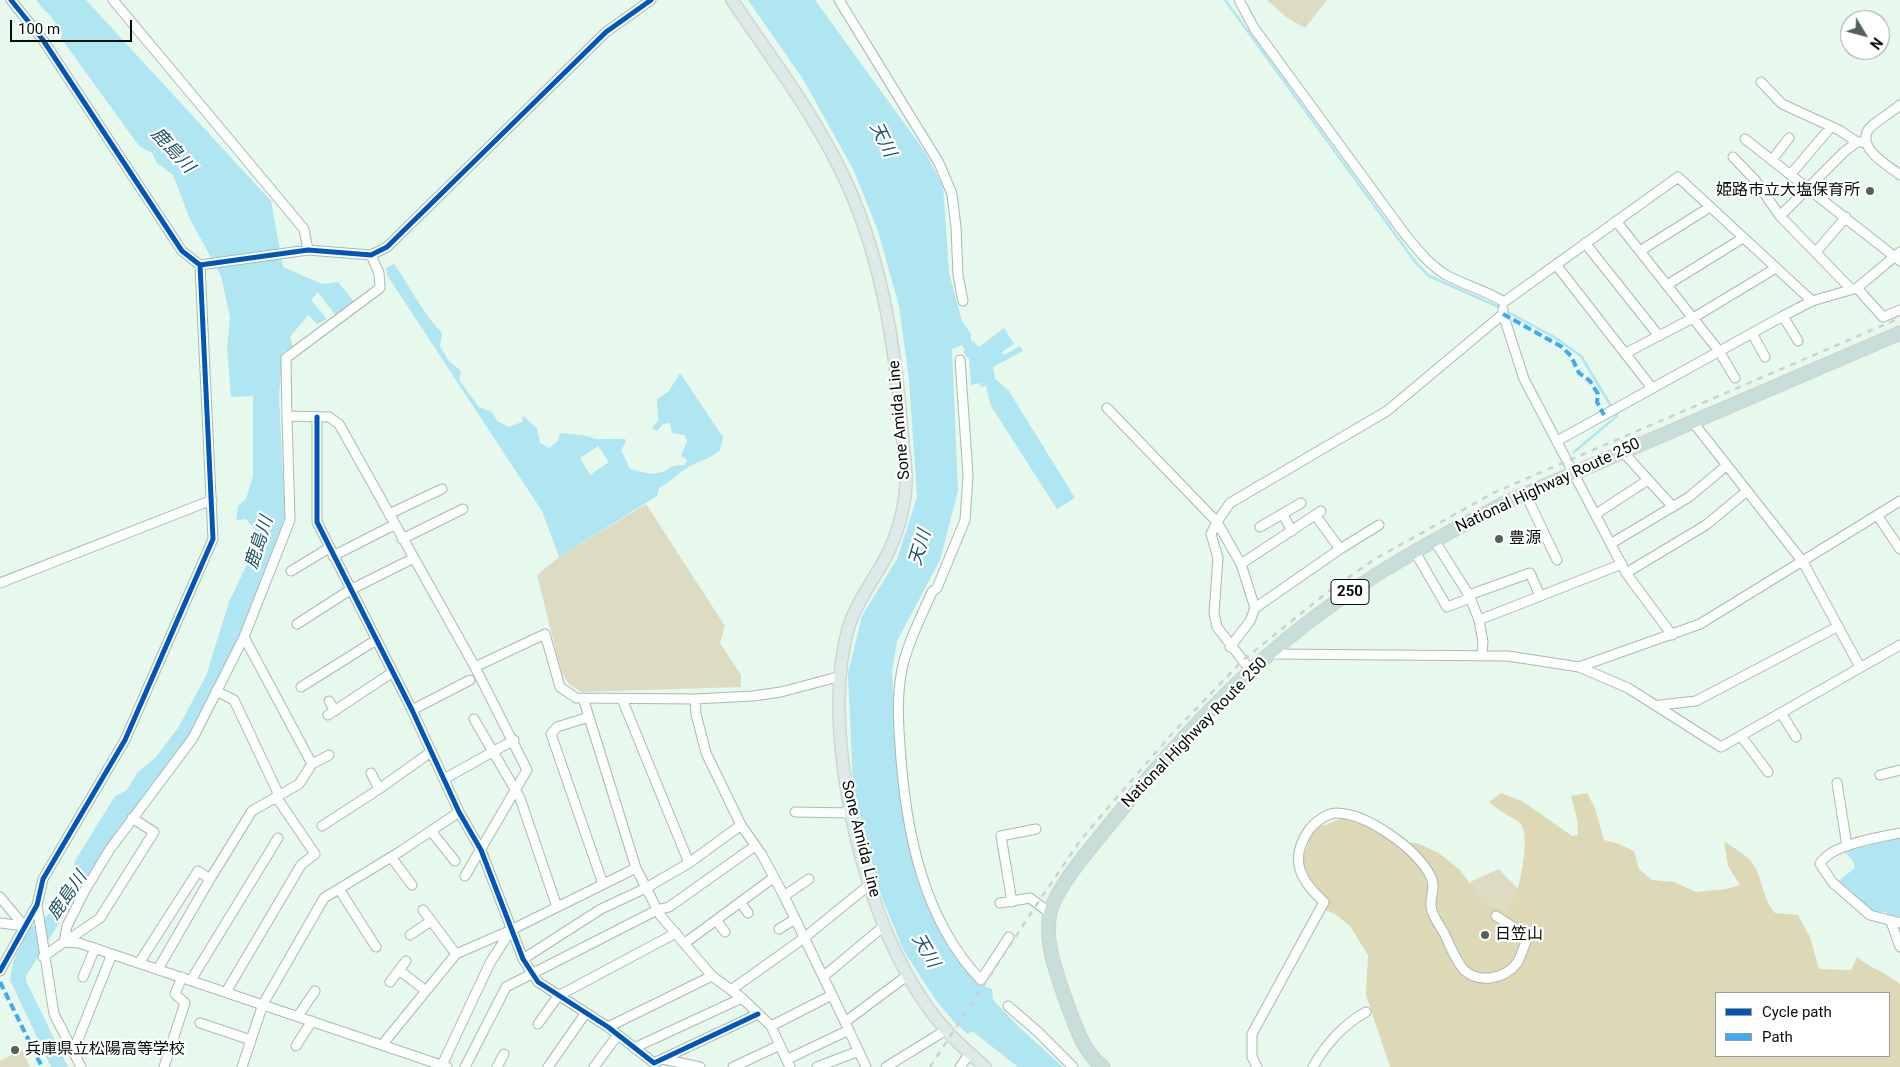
<!DOCTYPE html>
<meta charset="utf-8">
<style>
body{margin:0}
#map{position:relative;width:1900px;height:1067px;overflow:hidden;background:#e7f8ec;font-family:Roboto,sans-serif}
canvas{display:block}
.legend{position:absolute;left:1715px;top:992px;width:175px;height:65px;box-sizing:border-box;background:#fff;border:1px solid #9b9f9c;margin:0;padding:6px 9px;list-style:none;font-size:15px;color:#050e08}
.legend li{display:flex;align-items:center;gap:10px;height:25px}
.legend b{width:25px;border:1px solid #9b9f9c}
.north{position:absolute;left:1840px;top:10px;width:50px;height:50px;box-sizing:border-box;background:#fff;border:1px solid #9b9f9c;border-radius:50%;rotate:127deg;font-size:14px;font-weight:700;line-height:20px;text-align:center;color:#050e08}
.north::after{content:'';display:block;margin:auto;width:18px;height:22px;background:#546058;clip-path:polygon(50% 0,100% 100%,50% 72%,0 100%)}
.scale{position:absolute;left:10px;top:20px;width:122px;height:22px;box-sizing:border-box;border:2px solid #050e08;border-top:0;padding-left:6px;font-size:15px;line-height:18px;white-space:nowrap;color:#050e08;-webkit-text-stroke:4px #fff;paint-order:stroke}
</style>
<div id="map">
<canvas width="1900" height="1067"></canvas>
<ul class="legend">
<li><b style="height:6px;background:#0057b8"></b>Cycle path</li>
<li><b style="height:6px;background:#3fa9f5"></b>Path</li>
</ul>
<div class="north">N</div>
<div class="scale">100 m</div>
</div>
<script>
const c = document.querySelector('canvas').getContext('2d');
c.lineJoin = 'round';
function fill(path, color) {
  c.fillStyle = color;
  c.fill(path, 'evenodd');
}
function stroke(path, color, width, dash) {
  c.strokeStyle = color;
  c.lineWidth = width;
  c.lineCap = dash ? 'butt' : 'round';
  c.setLineDash(dash || []);
  c.stroke(path);
}
function write(font, color, halo, rows, align = 'center') {
  c.font = font + ' Roboto,"Noto Sans JP",sans-serif';
  c.lineWidth = 4.5;
  c.setLineDash([]);
  c.textBaseline = 'middle';
  c.strokeStyle = halo;
  c.fillStyle = color;
  for (const [text, x, y, turn = 0] of rows) {
    c.save();
    c.translate(x, y);
    c.rotate((+turn || 0) * Math.PI / 180);
    c.textAlign = isNaN(turn) ? turn : align;
    if (halo) c.strokeText(text, 0, 0);
    c.fillText(text, 0, 0);
    c.restore();
  }
}
const green = new Path2D(`
 M1267,0H1327L1305,28L1286,17Z
 M646,504L725,626L720,643L741,675V687L581,692L569,684L561,671L537,575L559,557Z
 M1499,869L1518,889L1514,900L1505,909L1485,904L1469,885L1472,881Z
 M22,1050L30,1067H0V1061Z`);
const forest = new Path2D(`
 M1501,793L1522,801L1572,836L1578,835L1577,819L1571,796L1587,793L1595,808L1604,840L1616,843L1634,851L1639,869L1652,880L1674,882L1696,892L1727,889L1740,885L1728,866L1724,841C1732,847 1743,853 1750,860C1763,876 1762,898 1775,913L1798,915L1810,937L1819,969L1851,970L1857,957C1870,968 1887,973 1900,984V1067H1390L1366,995L1368,955L1350,926L1335,914L1322,909L1302,878L1301,865L1314,826L1325,825L1342,818L1369,826L1392,842L1417,843L1439,853L1460,870L1485,904L1505,909C1508,905 1513,902 1515,897C1521,883 1530,836 1521,824C1517,820 1496,809 1489,802ZM1716,993H1889V1056H1716Z`);
const water = new Path2D(`
 M36,0H86L271,201L283,267L322,284L338,282L356,304L336,316L318,292L311,300L327,319L317,324L308,315L290,337L293,347L283,352L279,395L285,517L242,634L187,741L116,833L26,976V981L68,1067H51L10,980L13,962L29,928L47,916L69,887L75,861L115,796L127,790L137,773L156,757L178,728L206,676L229,602L249,560V541L258,534L246,519L236,520L238,506L246,499L253,476V396L231,397L227,349L230,317L221,276L190,219L173,175L157,163L152,153L139,146L61,38L63,21L54,10L46,12Z
 M748,0H815L925,152L943,186L949,273L962,321L971,334V340L979,347L1004,328L1014,344L1002,352L1004,355L1020,346L1023,351L993,367L995,379L1009,391L1075,498L1057,509L991,406L986,386L981,387L980,383L971,385L969,359L963,352L965,350L962,345L952,349L958,491L940,560L897,641L892,671L898,785L917,879L927,906L948,947L967,972L979,985L992,989L993,1000L1020,1028L1063,1067H1018L972,1031L968,1034L954,1022L935,999L904,951L880,893L853,788L848,673L862,616L897,559L917,497L909,380L899,306L878,231L854,171L803,79Z
 M394,264C410,286 423,314 442,333L440,346L449,361L461,371L459,380L479,407L492,412L497,421L509,427L522,422L523,416L537,428L540,443L549,448L558,441L560,433L583,435L596,439H625L626,442L621,450L630,469L650,474L663,472L673,466L684,465L688,460L681,456L687,441L685,435L672,433L670,423L663,424L657,431L652,429L658,420L657,399L669,391L680,373L723,437L720,450C711,458 702,460 692,465C680,471 671,482 659,488L657,496L559,557L542,511L387,275L386,268ZM598,446L609,462L590,475L580,458Z
 M1900,835V919L1894,918L1885,912L1872,911L1837,882L1855,868L1853,861L1845,852L1846,849Z`);
const stream = new Path2D(`
 M1225,0L1416,263L1429,276L1501,308
 M1506,311L1554,337L1581,356L1617,416L1574,452`);
const river = new Path2D(`
 M47,0L75,36`);
const minor = new Path2D(`
 M11,0L43,40L182,251L200,265L308,250L371,255L387,247L606,32L651,0
 M113,0L304,229L308,250
 M839,0L939,163L952,194L956,227L958,275L963,301
 M1239,0L1254,28L1404,233C1417,249 1430,266 1448,276C1467,286 1487,291 1504,302
 M1761,82L1782,104L1839,130L1857,142
 M1900,105C1892,112 1873,123 1868,130C1857,149 1889,166 1900,175
 M1745,139L1900,261
 M1733,157L1755,180L1780,216L1851,289
 M1772,160L1789,138
 M1791,174L1830,128
 M1780,216L1844,152L1857,142H1866
 M1616,221L1719,351L1735,378
 M1585,243L1659,336
 M1640,251L1710,207
 M1816,252L1846,217
 M371,255L379,273L380,288L286,358L287,416L329,417L339,424L475,667L527,770L465,876
 M1557,266L1652,388
 M1667,285L1743,238
 M1857,288L1883,317L1900,310
 M1504,302L1678,177L1812,301
 M1503,309V314L1524,379L1626,573L1672,635
 M1783,316L1798,341
 M1752,333L1765,357
 M1626,353L1693,318L1776,268
 M960,360L968,475L965,520L937,588L932,592C921,617 908,642 902,669C897,695 898,719 900,745C905,827 922,919 981,980L1009,937
 M1107,408L1217,522L1211,534L1218,558L1214,613L1217,627L1251,671
 M317,417V522L412,710L459,812L481,850L523,959L538,982L608,1027L654,1063L758,1014
 M1692,421L1803,562L1860,667
 M1557,441L1783,316L1812,301L1857,288L1900,252
 M1623,452L1673,507
 M1525,493L1557,560
 M389,514L442,489
 M1596,514L1648,480
 M1283,515L1292,531
 M1877,515L1900,549
 M1316,516L1340,549
 M1260,527L1301,503
 M402,539L463,509
 M1434,540L1469,595L1479,620
 M1612,543L1689,497L1726,466
 M1415,552L1447,607L1470,598
 M333,556L394,525
 M1241,564L1321,511
 M291,571L329,548
 M1626,573L1706,525L1747,491
 M0,583L212,500
 M1469,595L1530,573L1540,596
 M1255,608L1340,549L1379,525
 M297,624L350,590L414,558
 M244,637L312,764
 M1230,647L1250,621L1255,608L1241,564L1217,522L1230,503L1387,411L1503,314
 M1270,654L1508,656L1579,667L1628,688L1721,747L1900,645
 M1482,655L1483,642L1479,620L1622,564
 M475,667L545,634L560,687L576,698L695,699L753,696L781,692L841,676
 M1579,667L1700,624L1900,501
 M301,687L376,640
 M216,691L234,700L277,791V798L315,854L301,865L226,992
 M583,698L636,868
 M622,699L689,863
 M695,699L696,714L706,753L741,825L762,855L784,896L832,995L771,1026
 M329,701L335,711
 M1658,707L1660,705L1696,701L1837,627
 M412,710L470,680
 M1781,713L1796,737
 M328,715L393,672
 M589,717L557,727L551,734L603,884
 M474,719L520,798L557,907
 M1741,736L1768,772
 M371,773L379,789
 M1880,775L1900,770
 M444,779L514,740
 M1837,783L1847,846
 M795,812L851,813
 M322,826L379,789L431,752
 M431,831L455,861
 M1900,833C1880,837 1829,845 1820,864L1833,883L1870,915L1900,923
 M391,857L412,885
 M339,889L376,947
 M784,896L809,879
 M0,897L24,926
 M1012,902L1001,836L1036,829
 M741,903L748,913
 M1000,903L1030,898L1050,913
 M37,905L54,1014L81,1067
 M423,910L456,954
 M716,920L725,932
 M1891,922L1900,947
 M0,923L24,926
 M779,929L795,919
 M410,935L431,921
 M64,942L67,926L84,892L110,849L193,738L244,637L290,520L287,416
 M65,942L100,918L154,832L132,818
 M685,943L773,878
 M43,957L64,942L79,943L447,1067
 M523,959L601,909L646,888L689,863L741,825
 M139,963L198,871L210,879L252,811L299,784L312,764L329,755
 M158,969L210,879
 M399,970L426,991
 M0,971L37,905L43,879L125,740L213,539L200,265
 M824,976L884,926
 M83,977L95,948
 M191,980L278,838
 M390,982L406,961
 M731,990L804,938L869,885
 M832,995L845,1022
 M1008,1006L1037,1031L1073,1067
 M298,1016L315,991
 M200,1023L251,1040
 M538,1024L558,996L676,933
 M608,1027L712,976
 M382,1045L456,954L511,930L636,868L660,915L712,976L742,998L771,1026L790,1067
 M296,1046L312,1021
 M634,1048L742,998
 M73,1052L112,954
 M662,1059L700,1067
 M788,1059L849,1030
 M442,1065L490,963L511,930
 M164,1067L185,1003L175,994L182,977
 M242,1067L263,1004L324,898L401,851L459,812
 M465,1067L506,987L657,910L669,907L755,846
 M497,1067L504,1054
 M548,1067L585,1014
 M594,1067L617,1036
 M733,1067L780,1045
 M817,1067L859,1051
 M866,1067L845,1022L908,975
 M886,1067L946,1030
 M960,1067L970,1053
 M1257,1067L1252,1057V1034L1324,902C1301,881 1288,860 1309,830C1314,823 1328,812 1337,813C1368,814 1417,849 1431,877C1436,887 1430,896 1431,906C1431,914 1440,926 1444,933C1450,945 1455,960 1464,970C1479,984 1505,979 1517,963C1521,957 1523,948 1526,942L1516,929L1496,916
 M1313,1067C1325,1045 1344,1024 1366,1012`);
const major = new Path2D(`
 M732,0C769,55 809,107 839,167C880,248 895,342 902,432C903,449 907,467 906,484C905,508 897,536 886,557C873,581 856,603 848,629C823,720 855,869 896,953C909,980 927,1009 947,1031C958,1044 972,1055 985,1067`);
const highway = new Path2D(`
 M1103,1067C1082,1051 1074,1022 1065,998C1056,971 1044,942 1050,913C1056,887 1093,845 1110,824C1169,750 1236,677 1311,620C1373,573 1440,536 1509,501L1900,333`);
const rail = new Path2D(`
 M930,1067L1037,904L1080,841L1112,803L1171,735L1242,661L1330,590L1375,559L1493,493L1900,318`);
const quiet = new Path2D(`
 M1503,314L1562,347L1571,356L1579,373L1590,381L1598,394L1597,402L1604,415
 M0,982L42,1067`);
const cycleway = new Path2D(`
 M11,0L43,40L182,251L200,265L308,250L371,255L387,247L606,32L651,0
 M317,417V522L412,710L459,812L481,850L523,959L538,982L608,1027L654,1063L758,1014
 M0,971L37,905L43,879L125,740L213,539L200,265`);
const markers = [
 [1870,191,5,"#546058"],
 [1499,539,5,"#546058"],
 [1485,935,5,"#546058"],
 [15,1050,5,"#546058"]
];
const shields = [
 [1350,592,38]
];
const shieldNames = [
 ["250",1350,592]
];
const poiNames = [
 ["姫路市立大塩保育所",1860,191,"right"],
 ["豊源",1509,539],
 ["日笠山",1495,935],
 ["兵庫県立松陽高等学校",25,1050]
];
const streetNames = [
 ["Sone Amida Line",900,420,-95],
 ["National Highway Route 250",1548,486,-25],
 ["National Highway Route 250",1195,733,-46],
 ["Sone Amida Line",860,839,76]
];
const waterNames = [
 ["天川",882,140,64],
 ["鹿島川",172,151,47],
 ["鹿島川",260,543,-72],
 ["天川",921,548,-73],
 ["鹿島川",68,896,-55],
 ["天川",925,951,60]
];
fill(green, '#dddcc2');
fill(forest, '#ddd8b5');
fill(water, '#b0e5f2');
stroke(stream, '#b0e5f2', 2.5);
stroke(river, '#b0e5f2', 15);
stroke(minor, '#acb9b0', 11);
stroke(major, '#ced6d0', 14);
stroke(highway, '#ced6d0', 15);
stroke(minor, '#fbfefc', 9);
stroke(major, '#ddeae8', 11);
stroke(highway, '#c8deda', 12);
stroke(rail, '#cdd2ce', 2.5, [6, 6]);
stroke(quiet, '#3fa9f5', 4, [8, 4]);
stroke(cycleway, '#0057b8', 5);
for (const [x, y, r, color] of markers) {
  const dot = new Path2D();
  dot.arc(x, y, r, 0, 2 * Math.PI);
  c.fillStyle = color;
  c.fill(dot);
  stroke(dot, '#fff', 2);
}
for (const [x, y, w] of shields) {
  const box = new Path2D();
  box.roundRect(x - w / 2, y - 12.5, w, 25, 4);
  c.fillStyle = '#fff';
  c.fill(box);
  stroke(box, '#050e08', 1);
}
write('bold 15px', '#050e08', null, shieldNames);
write('16px', '#050e08', '#fff', poiNames, 'left');
write('16px', '#050e08', '#fff', streetNames);
write('italic 18px', '#1f5667', '#fff', waterNames);
</script>
